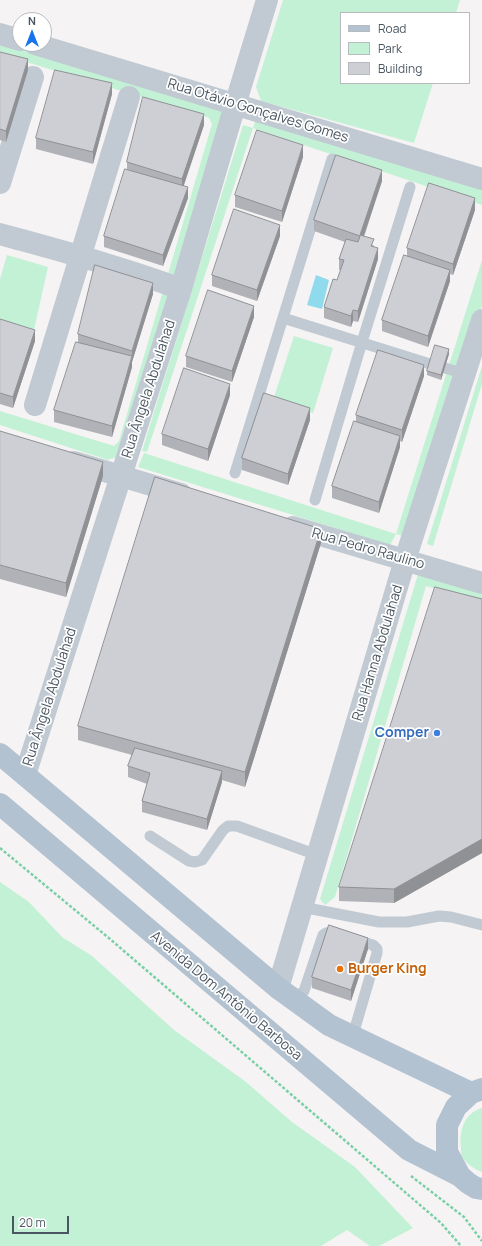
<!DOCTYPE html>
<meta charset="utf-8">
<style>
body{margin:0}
#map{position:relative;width:482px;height:1246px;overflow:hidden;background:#f5f3f3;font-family:Manrope,sans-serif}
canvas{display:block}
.legend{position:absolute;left:340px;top:12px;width:130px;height:72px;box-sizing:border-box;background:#fff;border:1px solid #b7bbc0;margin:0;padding:5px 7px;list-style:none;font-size:12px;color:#4a5661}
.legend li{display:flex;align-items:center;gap:8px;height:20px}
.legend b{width:20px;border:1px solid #b7bbc0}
.north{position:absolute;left:12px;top:12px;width:40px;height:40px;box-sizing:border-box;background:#fff;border:1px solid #b7bbc0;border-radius:50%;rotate:0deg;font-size:11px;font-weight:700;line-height:16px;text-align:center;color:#4a5661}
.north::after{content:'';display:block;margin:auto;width:14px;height:18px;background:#1a73e8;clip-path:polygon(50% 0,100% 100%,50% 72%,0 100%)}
.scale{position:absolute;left:12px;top:1216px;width:57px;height:18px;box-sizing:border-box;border:2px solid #4a5661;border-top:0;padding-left:5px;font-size:12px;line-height:14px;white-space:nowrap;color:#4a5661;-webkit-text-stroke:3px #fff;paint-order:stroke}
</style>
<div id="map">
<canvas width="482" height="1246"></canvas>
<ul class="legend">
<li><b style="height:5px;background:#b3c2d1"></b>Road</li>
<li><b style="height:11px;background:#c3f1d5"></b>Park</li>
<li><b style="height:11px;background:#cdcfd5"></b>Building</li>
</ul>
<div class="north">N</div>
<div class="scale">20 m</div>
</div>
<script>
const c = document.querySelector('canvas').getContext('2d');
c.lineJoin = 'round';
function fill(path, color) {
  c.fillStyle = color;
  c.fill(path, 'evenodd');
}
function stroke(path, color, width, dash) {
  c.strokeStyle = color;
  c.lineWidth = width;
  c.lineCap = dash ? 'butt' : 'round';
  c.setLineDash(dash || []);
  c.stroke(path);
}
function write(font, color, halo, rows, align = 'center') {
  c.font = font + ' Manrope,sans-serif';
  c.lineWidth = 3.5;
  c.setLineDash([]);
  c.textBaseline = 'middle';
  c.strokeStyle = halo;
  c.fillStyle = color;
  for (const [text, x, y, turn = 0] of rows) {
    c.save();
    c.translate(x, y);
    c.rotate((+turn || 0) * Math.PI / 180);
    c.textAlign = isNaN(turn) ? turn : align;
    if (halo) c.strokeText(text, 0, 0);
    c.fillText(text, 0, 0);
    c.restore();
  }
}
const green = new Path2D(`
 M283,0H460L456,13H341V83H433L414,143L261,101L256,87Z
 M0,41L218,105L225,119L127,453L108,460L0,425V411L114,446L119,441L212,124L209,118L207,117L0,54Z
 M256,119L482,187V205L253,128L147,452L142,451L243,125L253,128Z
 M7,255L48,267L34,330L0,321V279Z
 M482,260V305L408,537L396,534L390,545L138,467L144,453L396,534Z
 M294,336L333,348L313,413L273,400Z
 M482,366V384L433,546L427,544Z
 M419,571L482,590V602L426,586L335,897L325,905L320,899Z
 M0,882L29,902L62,937L92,956L174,1030L246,1082L292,1122L355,1167L413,1228L379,1246H370L347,1230L321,1246H0Z
 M482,1108V1172C474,1169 467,1164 462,1157C461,1155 461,1151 461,1148C459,1131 464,1113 482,1108Z`);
const water = new Path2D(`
 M316,275L329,280L322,309L307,305Z`);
const path = new Path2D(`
 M0,848L110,939L441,1223L461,1246
 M411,1176L464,1217L482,1241`);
const lane = new Path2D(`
 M283,318L430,364
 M445,368L465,374
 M235,473L332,159
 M315,500L362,342L410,187
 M150,836L189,861L195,862L202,860L223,830L228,826H237L317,855
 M302,907L379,922H407L439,916L451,917L482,925
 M289,995H299L304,991L323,935L326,933L330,932L373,945L377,949V953L355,1028L356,1038`);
const street = new Path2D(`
 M0,34L20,40
 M35,44L482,179
 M0,183L33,77
 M0,234C61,251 122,267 181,289
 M35,405L129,97
 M74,462L181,494
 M293,527L482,583
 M25,775L181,289L235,105L267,0
 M278,988L405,560L482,320`);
const primary = new Path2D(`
 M0,754L278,988L329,1025L471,1093
 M0,804L409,1150L460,1176
 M482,1089L471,1093L456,1107L447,1125V1152L460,1176L468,1183L476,1188L482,1189`);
const wall = new Path2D(`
 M0,52L28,70L6,142L0,140Z
 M112,94L93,164L36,149V138Z
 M204,125L183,186L188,198L163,266L104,247V236L127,170V162Z
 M303,157L282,222L235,207V195Z
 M382,181L364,237L374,246L378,259L358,322L353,321L351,327L324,318V307L337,280L341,270H339V259L345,242L314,231V220Z
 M475,210L453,275L450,274V281L428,347L382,331V320L407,256V248Z
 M280,236L257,301L212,286V275Z
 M153,294L132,362V367L112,437L54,422V410L78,342V334Z
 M254,317L232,382L186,367V356Z
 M0,319L35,341L13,408L0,404Z
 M449,354L441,380L427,375V371Z
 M424,376L402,442L400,441V447L379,513L332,498V486L356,421V415Z
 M230,395L208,461L162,445V434Z
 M310,420L288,485L242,470V458Z
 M0,431L103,476L66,597L0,579Z
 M321,543L245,787L222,780V782L207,830L142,812V801L147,784L128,777V766L132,755L78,740V726Z
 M482,599V853L394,903L339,901V887Z
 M368,949L351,1001L312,988V977Z`);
const shadedWall = new Path2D(`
 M28,59V70L6,142V131Z
 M112,83V94L93,164V152Z
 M204,114V125L182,191V179Z
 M303,145V157L282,222V211Z
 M382,170V181L360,247V235Z
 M188,187V198L163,266V255Z
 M475,198V210L453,275V264Z
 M280,225V236L257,301V290Z
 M378,248V259L358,322V311Z
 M450,270V281L428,347V336Z
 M153,283V294L132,362V367L112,437V426L132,356V351Z
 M254,306V317L232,382V371Z
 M353,310V321L351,327V316Z
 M35,330V341L13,408V397Z
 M449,349V354L441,380V375Z
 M424,365V376L402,442V430Z
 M230,384V395L208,461V449Z
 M310,408V420L288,485V474Z
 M400,436V447L379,513V502Z
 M103,462V476L66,597V583Z
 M321,529V543L245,787V772Z
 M222,771V782L207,830V819Z
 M482,839V853L394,903V889Z
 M368,938V949L351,1001V990Z`);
const building = new Path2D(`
 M0,52L28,59L6,131L0,129Z
 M55,70L112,83L93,152L36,138Z
 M143,97L204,114L182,179L127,162Z
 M257,130L303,145L282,211L235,195Z
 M336,155L382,170L360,235L374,239L371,246L378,248L358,311L353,310L351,316L324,307L333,279L337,280L344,260L339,259L346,239L358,242L360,236L314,220Z
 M125,169L188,187L163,255L104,236Z
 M429,183L475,198L453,264L407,248Z
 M234,209L280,225L257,290L212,275Z
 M404,255L450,270L428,336L382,320Z
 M95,265L153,283L132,351L78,334Z
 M208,290L254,306L232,371L186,356Z
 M0,319L35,330L13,397L0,393Z
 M76,342L132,356L112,426L54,410Z
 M435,345L449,349L441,375L427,371Z
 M378,350L424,365L402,430L356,415Z
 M184,368L230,384L208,449L162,434Z
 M264,393L310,408L288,474L242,458Z
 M354,421L400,436L379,502L332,486Z
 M0,431L103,462L66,583L0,565Z
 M155,477L321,529L245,772L78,726Z
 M435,587L482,599V839L394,889L339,887Z
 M135,748L222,771L207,819L142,801L150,773L128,766Z
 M329,925L368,938L351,990L312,977Z`);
const markers = [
 [437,733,4,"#3f7fe0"],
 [340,969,4,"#e8710a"]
];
const streetNames = [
 ["Rua Otávio Gonçalves Gomes",258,111,17],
 ["Rua Ângela Abdulahad",149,389,-72],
 ["Rua Pedro Raulino",368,549,16],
 ["Rua Hanna Abdulahad",378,653,-73],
 ["Rua Ângela Abdulahad",50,697,-72],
 ["Avenida Dom Antônio Barbosa",226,996,40]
];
const shopNames = [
 ["Comper",429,733]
];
const foodNames = [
 ["Burger King",348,969]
];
fill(green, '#c3f1d5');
fill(water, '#90daee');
stroke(path, '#7ad0a6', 2.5, [3, 2]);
stroke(lane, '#c1cad2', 11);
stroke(street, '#c1cad2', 22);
stroke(primary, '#b3c2d1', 22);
fill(wall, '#b0b2b7');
fill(shadedWall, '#909195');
fill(building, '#cdcfd5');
stroke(building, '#909195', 1);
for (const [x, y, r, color] of markers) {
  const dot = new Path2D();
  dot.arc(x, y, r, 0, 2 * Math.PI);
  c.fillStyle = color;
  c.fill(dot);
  stroke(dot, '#fff', 1.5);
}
write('14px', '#4a5661', '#fff', streetNames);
write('bold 14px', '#366cbe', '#fff', shopNames, 'right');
write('bold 14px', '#c56008', '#fff', foodNames, 'left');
</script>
